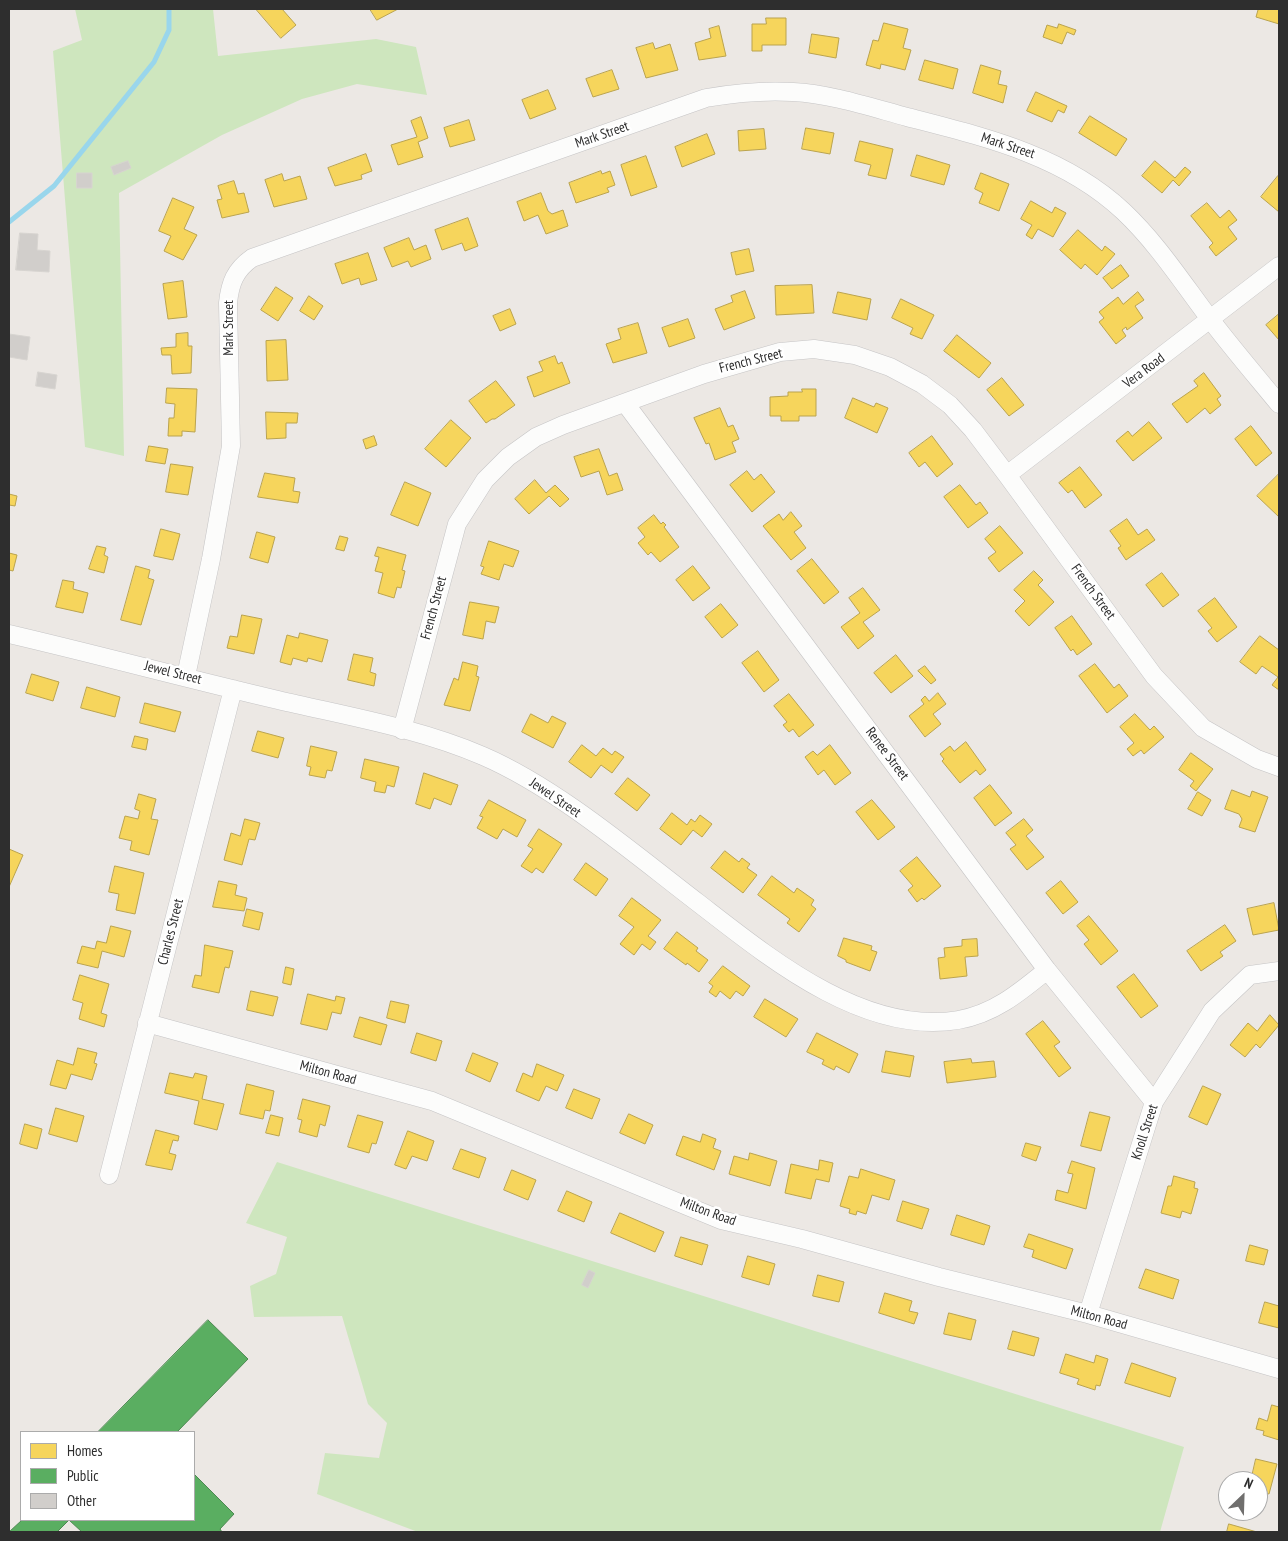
<!DOCTYPE html>
<style>
body{margin:0}
#map{position:relative;width:1288px;height:1541px;overflow:hidden;background:#ece8e4;font-family:"PT Sans Narrow",sans-serif}
canvas{display:block}
.frame{position:absolute;inset:0;border:10px solid #2e2e2e;pointer-events:none}
.legend{position:absolute;left:20px;top:1431px;width:175px;height:90px;box-sizing:border-box;background:#fff;border:1px solid #ababab;margin:0;padding:6px 9px;list-style:none;font-size:15px;color:#2e2e2e}
.legend li{display:flex;align-items:center;gap:10px;height:25px}
.legend b{width:25px;border:1px solid #ababab}
.north{position:absolute;left:1218px;top:1471px;width:50px;height:50px;box-sizing:border-box;background:#fff;border:1px solid #ababab;border-radius:50%;rotate:24deg;font-size:14px;font-weight:700;line-height:20px;text-align:center;color:#2e2e2e}
.north::after{content:'';display:block;margin:auto;width:18px;height:22px;background:#706f6e;clip-path:polygon(50% 0,100% 100%,50% 72%,0 100%)}
</style>
<div id="map">
<canvas width="1288" height="1541"></canvas>
<div class="frame"></div>
<ul class="legend">
<li><b style="height:14px;background:#f6d55c"></b>Homes</li>
<li><b style="height:14px;background:#5aae61"></b>Public</li>
<li><b style="height:14px;background:#d1cecb"></b>Other</li>
</ul>
<div class="north">N</div>
</div>
<script>
const c = document.querySelector('canvas').getContext('2d');
c.lineJoin = 'round';
function fill(path, color) {
  c.fillStyle = color;
  c.fill(path, 'evenodd');
}
function stroke(path, color, width, dash) {
  c.strokeStyle = color;
  c.lineWidth = width;
  c.lineCap = dash ? 'butt' : 'round';
  c.setLineDash(dash || []);
  c.stroke(path);
}
function write(font, color, halo, rows, align = 'center') {
  c.font = font + ' "PT Sans Narrow",sans-serif';
  c.lineWidth = 5;
  c.setLineDash([]);
  c.textBaseline = 'middle';
  c.strokeStyle = halo;
  c.fillStyle = color;
  for (const [text, x, y, turn = 0] of rows) {
    c.save();
    c.translate(x, y);
    c.rotate((+turn || 0) * Math.PI / 180);
    c.textAlign = isNaN(turn) ? turn : align;
    if (halo) c.strokeText(text, 0, 0);
    c.fillText(text, 0, 0);
    c.restore();
  }
}
const green = new Path2D(`
 M75,9H213L218,56L376,39L416,47L427,95L357,84L302,99L222,135L119,193L124,456L85,447L53,51L82,40Z
 M277,1162L1184,1447L1160,1532H418L317,1494L325,1453L379,1458L387,1423L368,1404L342,1316L254,1317L250,1286L276,1274L287,1237L246,1223Z`);
const homes = new Path2D(`
 M256,9H282L296,25L281,38Z
 M370,9H398L377,20Z
 M1255,9H1279V24L1256,17L1258,10Z
 M766,18H786V45H762V51H752V24H766Z
 M884,23L908,29L903,48L911,50L905,70L881,64L880,69L866,65L873,40L878,41Z
 M1059,24L1076,30L1074,35L1067,32L1062,44L1043,37L1047,25L1057,28Z
 M719,26L726,56L699,60L695,43L711,38L709,29Z
 M812,34L839,38L836,58L809,53Z
 M653,43L655,49L670,44L678,70L646,78L636,48Z
 M925,60L958,69L953,89L919,80Z
 M981,65L1001,71L998,84L1007,86L1003,103L973,93Z
 M612,70L619,89L593,97L586,79Z
 M548,90L556,109L530,119L522,100Z
 M1036,92L1067,106L1064,113L1058,110L1052,122L1027,111Z
 M1090,116L1127,139L1116,156L1079,133Z
 M421,117L428,138L418,142L423,157L398,165L391,145L417,137L411,121Z
 M469,120L475,140L450,147L444,128Z
 M806,128L834,133L830,154L802,149Z
 M764,129L766,149L739,151L738,131Z
 M707,134L715,154L682,167L675,147Z
 M860,141L893,149L886,179L868,175L871,165L855,161Z
 M366,154L372,171L361,175L362,179L335,186L328,168Z
 M917,155L950,165L944,185L911,176Z
 M646,156L657,187L631,196L621,165Z
 M1155,161L1175,178L1185,167L1191,172L1179,186L1173,180L1162,193L1142,176Z
 M601,171L602,174L610,171L615,185L607,188L609,192L576,203L569,183Z
 M981,173L1009,184L999,211L979,203L983,193L975,189Z
 M282,174L284,181L300,176L307,199L274,207L265,180Z
 M1278,176L1279,177V212L1261,197Z
 M234,181L238,194L244,193L249,212L222,218L217,200L222,199L218,186Z
 M541,193L548,211L552,214L563,210L568,226L546,234L538,215L524,221L517,202Z
 M173,198L194,207L184,229L197,235L183,260L164,251L171,236L159,231Z
 M1031,201L1052,213L1055,207L1066,213L1053,237L1038,229L1032,239L1026,235L1032,225L1021,219Z
 M1207,203L1220,218L1229,210L1237,220L1228,227L1237,239L1216,256L1209,247L1213,243L1191,216Z
 M468,218L478,246L465,251L462,243L442,250L435,230Z
 M1078,230L1102,251L1105,246L1115,254L1097,275L1085,264L1081,269L1060,250Z
 M409,238L414,250L426,245L431,259L411,267L408,261L392,267L384,248Z
 M749,249L754,271L736,275L731,253Z
 M368,253L377,280L361,285L359,278L342,284L335,264Z
 M1121,265L1129,276L1112,289L1103,278Z
 M183,281L187,317L168,319L163,284Z
 M812,285L814,313L776,315L775,286Z
 M276,287L293,298L278,321L261,310Z
 M745,291L755,318L724,330L715,309L733,302L731,296Z
 M838,292L871,299L867,320L833,313Z
 M1138,292L1144,300L1135,306L1143,318L1127,330L1126,327L1122,330L1126,336L1116,344L1099,322L1104,318L1099,312L1118,297L1123,304Z
 M309,296L323,306L314,320L300,311Z
 M901,299L934,315L922,339L910,334L913,328L892,318Z
 M510,309L516,324L500,331L493,316Z
 M1279,314V340L1266,325Z
 M688,319L695,338L669,347L662,328Z
 M638,323L647,353L613,363L606,344L621,339L618,329Z
 M188,333V346H192L191,373L172,374L171,355H162L161,348L176,347V334Z
 M957,335L991,363L979,378L944,351Z
 M286,340L288,380L267,381L266,341Z
 M555,356L558,364L562,362L570,383L534,397L527,377L543,371L539,362Z
 M1204,373L1221,396L1217,399L1221,405L1210,414L1205,408L1187,423L1172,404L1198,386L1194,381Z
 M1002,378L1024,405L1009,416L987,390Z
 M496,381L515,405L495,419H492L486,423L469,401Z
 M167,388L197,389L195,432L182,431V436H168L169,418H174L175,404L166,403Z
 M802,389H816V416H799V421H781V416H770V397L788,396V392H802Z
 M853,398L874,407L876,403L888,408L877,433L845,418Z
 M720,408L728,427L733,425L739,439L732,442L736,452L715,460L709,443L706,444L694,418Z
 M266,412L298,413L297,423H286V438L267,439Z
 M451,420L471,438L446,467L425,449Z
 M1149,422L1162,438L1133,461L1116,441L1128,431L1132,436Z
 M1251,426L1272,453L1256,466L1235,439Z
 M374,436L377,445L366,449L363,440Z
 M932,436L953,464L937,477L925,462L919,467L909,453Z
 M149,446L168,449L165,464L146,461Z
 M599,449L609,476L617,473L623,490L607,495L599,471L581,477L574,457Z
 M171,464L193,467L188,495L166,492Z
 M1080,467L1102,495L1085,508L1072,490L1068,493L1059,483Z
 M747,471L754,480L761,474L775,492L752,512L730,485Z
 M265,473L295,478L293,491L300,492L298,503L258,497Z
 M1278,475L1279,476V517L1257,496Z
 M535,480L546,493L555,485L569,499L560,507L549,496L529,514L515,499Z
 M405,482L431,493L418,526L391,515Z
 M960,485L976,505L980,502L988,513L968,528L944,497Z
 M9,494L17,496L15,506L9,505Z
 M791,512L802,526L794,532L806,548L791,560L763,526L779,514L783,520Z
 M654,515L661,524L663,522L666,525L664,527L679,547L660,562L651,552L648,555L638,543L645,537L638,528Z
 M1127,519L1138,535L1147,529L1155,540L1126,560L1118,548L1121,546L1110,531Z
 M1000,526L1023,553L999,572L988,558L996,552L985,539Z
 M161,529L180,534L173,560L154,556Z
 M257,532L275,537L268,563L250,558Z
 M340,536L348,538L344,551L336,549Z
 M489,541L519,551L513,567L504,564L499,580L481,574L484,567L481,566Z
 M97,546L106,548L104,555L108,557L104,573L89,569Z
 M378,547L406,555L402,570L405,571L401,588L397,587L394,598L378,593L383,573L375,571L379,557L375,556Z
 M9,553L17,555L13,571L9,570Z
 M812,559L839,592L824,604L797,571Z
 M136,566L150,570L148,578L154,580L141,625L121,620Z
 M693,566L710,588L693,601L676,580Z
 M1034,571L1043,580L1038,585L1054,602L1029,626L1015,611L1025,601L1014,590Z
 M1162,573L1179,595L1163,607L1146,585Z
 M63,580L74,582L73,589L88,593L83,613L56,607Z
 M863,588L880,610L863,622L874,636L858,649L841,627L860,613L849,598Z
 M1215,598L1237,627L1217,642L1208,631L1212,628L1198,611Z
 M470,602L499,607L495,623L486,621L483,639L463,635Z
 M721,604L738,625L722,638L705,617Z
 M242,615L262,619L254,654L227,648L230,636L237,637Z
 M1072,616L1092,644L1077,655L1073,649L1071,651L1055,628Z
 M300,633L328,640L322,662L308,658L307,662L293,658L291,665L280,662L287,635L298,638Z
 M1260,636L1279,650V690L1272,685L1278,677L1262,666L1256,674L1240,662Z
 M758,651L779,680L764,692L742,663Z
 M354,654L373,658L370,672L376,674L374,686L348,680Z
 M896,655L913,676L891,693L874,673Z
 M463,662L478,666L476,676L479,677L470,711L444,705L454,678L458,680Z
 M1095,664L1114,688L1119,684L1128,696L1107,713L1079,676Z
 M925,666L936,680L931,684L918,671Z
 M32,674L59,682L53,701L26,693Z
 M87,687L120,697L115,717L81,708Z
 M938,693L946,704L933,714L941,724L925,737L909,716L924,704L921,700L925,696L929,701Z
 M789,694L814,725L799,737L793,729L789,732L783,725L787,722L774,706Z
 M145,703L181,712L175,732L140,723Z
 M531,714L548,723L552,716L566,723L553,748L522,732Z
 M1135,714L1150,730L1154,726L1164,737L1144,754L1141,750L1133,756L1127,749L1134,743L1120,727Z
 M258,731L284,738L278,758L252,751Z
 M135,736L148,739L146,750L132,747Z
 M966,742L986,770L980,775L976,770L960,783L942,761L944,759L940,754L950,746L954,751Z
 M582,745L596,756L603,748L612,755L615,751L624,757L612,773L601,765L591,778L569,762Z
 M830,745L851,773L835,785L824,770L818,775L805,757L813,751L817,755Z
 M311,746L337,752L332,771L327,770L325,778L309,775L311,767L307,766Z
 M1191,753L1213,769L1196,791L1190,786L1194,781L1179,770Z
 M365,759L399,767L394,787L387,785L385,793L374,791L376,782L361,778Z
 M424,773L458,785L451,805L434,798L430,809L416,804Z
 M628,778L650,795L637,811L615,794Z
 M990,785L1012,813L995,826L974,798Z
 M1232,790L1250,797L1252,791L1268,797L1255,832L1239,827L1242,819L1239,814L1225,809Z
 M1198,792L1211,800L1202,816L1188,809Z
 M139,794L156,799L151,819L158,820L149,855L130,850L132,841L119,838L125,816L138,819L140,811L135,809Z
 M489,800L526,820L517,837L503,829L497,839L477,828L483,817L480,816Z
 M872,800L895,827L878,840L856,812Z
 M672,813L687,825L691,819L695,822L700,815L712,824L702,837L693,830L681,845L660,829Z
 M245,819L260,823L255,840L249,839L242,865L224,860L231,833L240,836Z
 M1024,819L1033,830L1026,836L1044,857L1027,870L1010,849L1016,845L1006,833Z
 M539,829L562,844L543,873L536,868L532,873L521,866L533,849L528,846Z
 M9,849L23,855L9,887Z
 M725,851L739,862L742,858L750,864L747,868L757,875L743,893L711,868Z
 M917,857L941,886L924,900L922,898L917,902L908,890L913,886L900,871Z
 M586,863L608,879L596,896L574,880Z
 M115,866L144,873L135,914L116,910L119,894L109,892Z
 M772,876L794,893L797,888L814,900L811,905L816,909L799,932L787,923L790,919L758,895Z
 M219,881L237,885L235,895L247,898L244,911L213,907Z
 M1061,881L1078,902L1063,914L1046,893Z
 M632,898L661,920L648,936L656,942L650,950L642,944L634,955L620,944L634,927L619,916Z
 M1274,903L1279,930L1253,935L1247,909Z
 M247,909L263,913L259,930L243,926Z
 M1089,916L1118,951L1101,965L1084,944L1089,940L1077,926Z
 M1225,925L1236,941L1220,952L1223,956L1201,971L1187,951Z
 M111,926L131,931L124,957L102,951L98,968L77,963L82,946L95,949L97,941L106,943Z
 M677,932L698,948L696,951L708,960L699,972L687,963L686,965L664,949Z
 M844,938L872,946L871,950L877,952L870,971L846,962V960L838,956Z
 M977,939L978,956L965,957L967,976L940,979L938,958L945,957L944,948L962,946V940Z
 M205,945L233,951L229,968L225,967L219,993L192,987L195,975L201,976Z
 M723,966L750,986L743,996L736,991L730,999L720,991L716,997L709,992L713,986L709,983Z
 M286,967L294,969L291,985L283,983Z
 M1134,974L1158,1006L1141,1018L1117,987Z
 M80,975L109,984L101,1013L107,1015L104,1027L79,1019L83,1003L73,1000Z
 M251,991L278,997L273,1016L247,1010Z
 M308,994L335,1001L336,996L345,998L341,1014L332,1012L327,1030L301,1024Z
 M765,999L798,1019L786,1037L754,1017Z
 M391,1001L409,1005L405,1023L387,1018Z
 M1270,1015L1279,1025L1260,1048L1256,1044L1245,1057L1230,1045L1248,1023L1257,1031Z
 M360,1017L387,1025L381,1045L354,1037Z
 M1043,1021L1060,1042L1054,1046L1071,1068L1059,1077L1026,1034Z
 M417,1033L442,1041L436,1061L411,1053Z
 M817,1033L858,1054L849,1073L836,1066L834,1070L822,1064L824,1060L807,1052Z
 M78,1048L97,1053L94,1063L97,1064L92,1080L71,1074L66,1089L50,1085L57,1060L73,1065Z
 M886,1051L914,1056L910,1077L882,1072Z
 M473,1053L498,1063L490,1082L466,1071Z
 M971,1059L972,1063L994,1061L996,1077L947,1083L944,1062Z
 M537,1064L564,1075L557,1091L546,1086L539,1101L516,1091L523,1073L532,1077Z
 M170,1073L193,1078L195,1073L207,1076L202,1099L224,1104L217,1130L194,1124L199,1101L165,1093Z
 M247,1084L274,1091L270,1111L265,1110L263,1119L240,1114Z
 M1203,1086L1221,1094L1207,1125L1189,1117Z
 M574,1089L600,1099L592,1119L566,1108Z
 M303,1099L330,1106L325,1126L320,1124L317,1137L299,1132L302,1120L298,1119Z
 M56,1108L84,1116L77,1142L49,1134Z
 M1090,1112L1110,1117L1101,1151L1081,1146Z
 M629,1114L653,1125L645,1144L620,1133Z
 M271,1115L283,1118L279,1136L266,1133Z
 M358,1115L383,1122L376,1144L372,1143L369,1153L348,1147Z
 M25,1124L42,1129L37,1149L20,1144Z
 M156,1130L179,1136L178,1141L173,1140L169,1153L176,1155L172,1170L146,1165Z
 M408,1131L434,1141L427,1161L412,1156L406,1169L395,1165Z
 M703,1134L716,1139L713,1148L721,1151L714,1170L676,1155L683,1136L700,1142Z
 M1026,1143L1041,1147L1036,1161L1022,1156Z
 M461,1149L486,1158L479,1178L453,1169Z
 M750,1153L777,1161L770,1186L729,1174L734,1156L748,1160Z
 M820,1160L833,1163L829,1182L816,1179L811,1199L785,1193L791,1164L818,1170Z
 M1072,1161L1095,1168L1086,1209L1055,1200L1057,1190L1068,1193L1073,1174L1068,1173Z
 M861,1169L895,1180L889,1200L872,1195L866,1214L857,1211L856,1215L849,1213L850,1209L840,1206L849,1176L858,1178Z
 M512,1170L536,1180L528,1200L504,1190Z
 M1174,1176L1195,1182L1194,1188L1198,1189L1191,1214L1182,1211L1180,1218L1161,1213L1168,1186H1171Z
 M567,1191L592,1202L584,1222L558,1211Z
 M903,1201L929,1209L922,1229L897,1221Z
 M620,1213L664,1232L655,1252L611,1233Z
 M957,1215L990,1226L984,1245L951,1235Z
 M1029,1234L1073,1249L1066,1269L1032,1257L1034,1250L1024,1247Z
 M681,1237L708,1245L702,1265L675,1256Z
 M1250,1245L1268,1250L1264,1265L1246,1261Z
 M748,1256L775,1264L769,1285L742,1277Z
 M1146,1269L1179,1280L1173,1299L1139,1288Z
 M818,1275L844,1282L839,1302L813,1296Z
 M885,1293L912,1301L909,1311L918,1313L914,1324L879,1313Z
 M1265,1302L1279,1306V1328L1259,1323Z
 M949,1313L976,1320L971,1340L944,1334Z
 M1013,1331L1039,1338L1034,1356L1008,1349Z
 M1066,1354L1094,1363L1096,1355L1108,1359L1100,1386L1096,1385L1095,1390L1077,1384L1079,1379L1060,1373Z
 M1132,1363L1176,1378L1170,1397L1125,1383Z
 M1272,1405L1279,1407V1440L1263,1435L1264,1431L1256,1429L1259,1418L1267,1421Z
 M1256,1459L1277,1464L1269,1494L1258,1491V1481H1251Z
 M1229,1524L1257,1532H1227Z`);
const public = new Path2D(`
 M208,1320L248,1359L177,1432H98Z
 M194,1474L234,1514L220,1529L222,1532H82L69,1520L57,1532H9L22,1520H194Z`);
const stream = new Path2D(`
 M9,222L54,186L154,62L169,30V9`);
const building = new Path2D(`
 M128,161L131,168L114,175L111,167Z
 M77,173H92V188H77Z
 M20,233L38,234L37,250L50,251L49,272L16,270Z
 M9,334L30,337L27,360L9,357Z
 M38,372L57,375L55,389L36,386Z
 M589,1270L595,1273L588,1288L582,1285Z`);
const minor = new Path2D(`
 M625,403L1047,970L1154,1102
 M1007,475L1279,266
 M9,634C99,655 188,679 278,700C346,716 418,728 483,756C557,788 633,853 697,902C767,956 863,1036 958,1020C994,1014 1020,992 1047,970
 M186,676L211,559L231,446L228,303C230,283 235,270 252,258L706,98C735,93 763,90 793,92C831,94 870,107 907,117C984,137 1063,155 1123,211C1157,243 1182,282 1210,319C1232,348 1256,376 1279,404
 M402,730L457,524L485,480L508,457L536,437L563,425L704,374L780,352L814,349L855,355L890,367L922,384L950,405L973,430L1007,475L1154,676L1203,728L1257,759L1279,767
 M147,1023L432,1101L721,1220L802,1239L939,1277L1088,1314L1279,1369
 M109,1175L233,689
 M1088,1314L1154,1102L1212,1011L1250,975L1279,971`);
const streetNames = [
 ["Mark Street",602,135,-19],
 ["Mark Street",1008,146,18],
 ["Mark Street",229,328,-90],
 ["French Street",751,361,-14],
 ["Vera Road",1144,371,-37],
 ["French Street",1093,592,54],
 ["French Street",434,608,-75],
 ["Jewel Street",173,673,14],
 ["Renee Street",887,754,53],
 ["Jewel Street",555,798,34],
 ["Charles Street",171,932,-76],
 ["Milton Road",328,1073,15],
 ["Knoll Street",1145,1132,-72],
 ["Milton Road",708,1212,20],
 ["Milton Road",1099,1318,15]
];
fill(green, '#cee6be');
fill(homes, '#f6d55c');
stroke(homes, '#baa34e', 1);
fill(public, '#5aae61');
stroke(public, '#4d8852', 1);
stroke(stream, '#99d6ec', 5);
fill(building, '#d1cecb');
stroke(building, '#d7d4d0', 1);
stroke(minor, '#c5c4c5', 19);
stroke(minor, '#fcfcfb', 18);
write('14px', '#2e2e2e', '#fff', streetNames);
</script>
